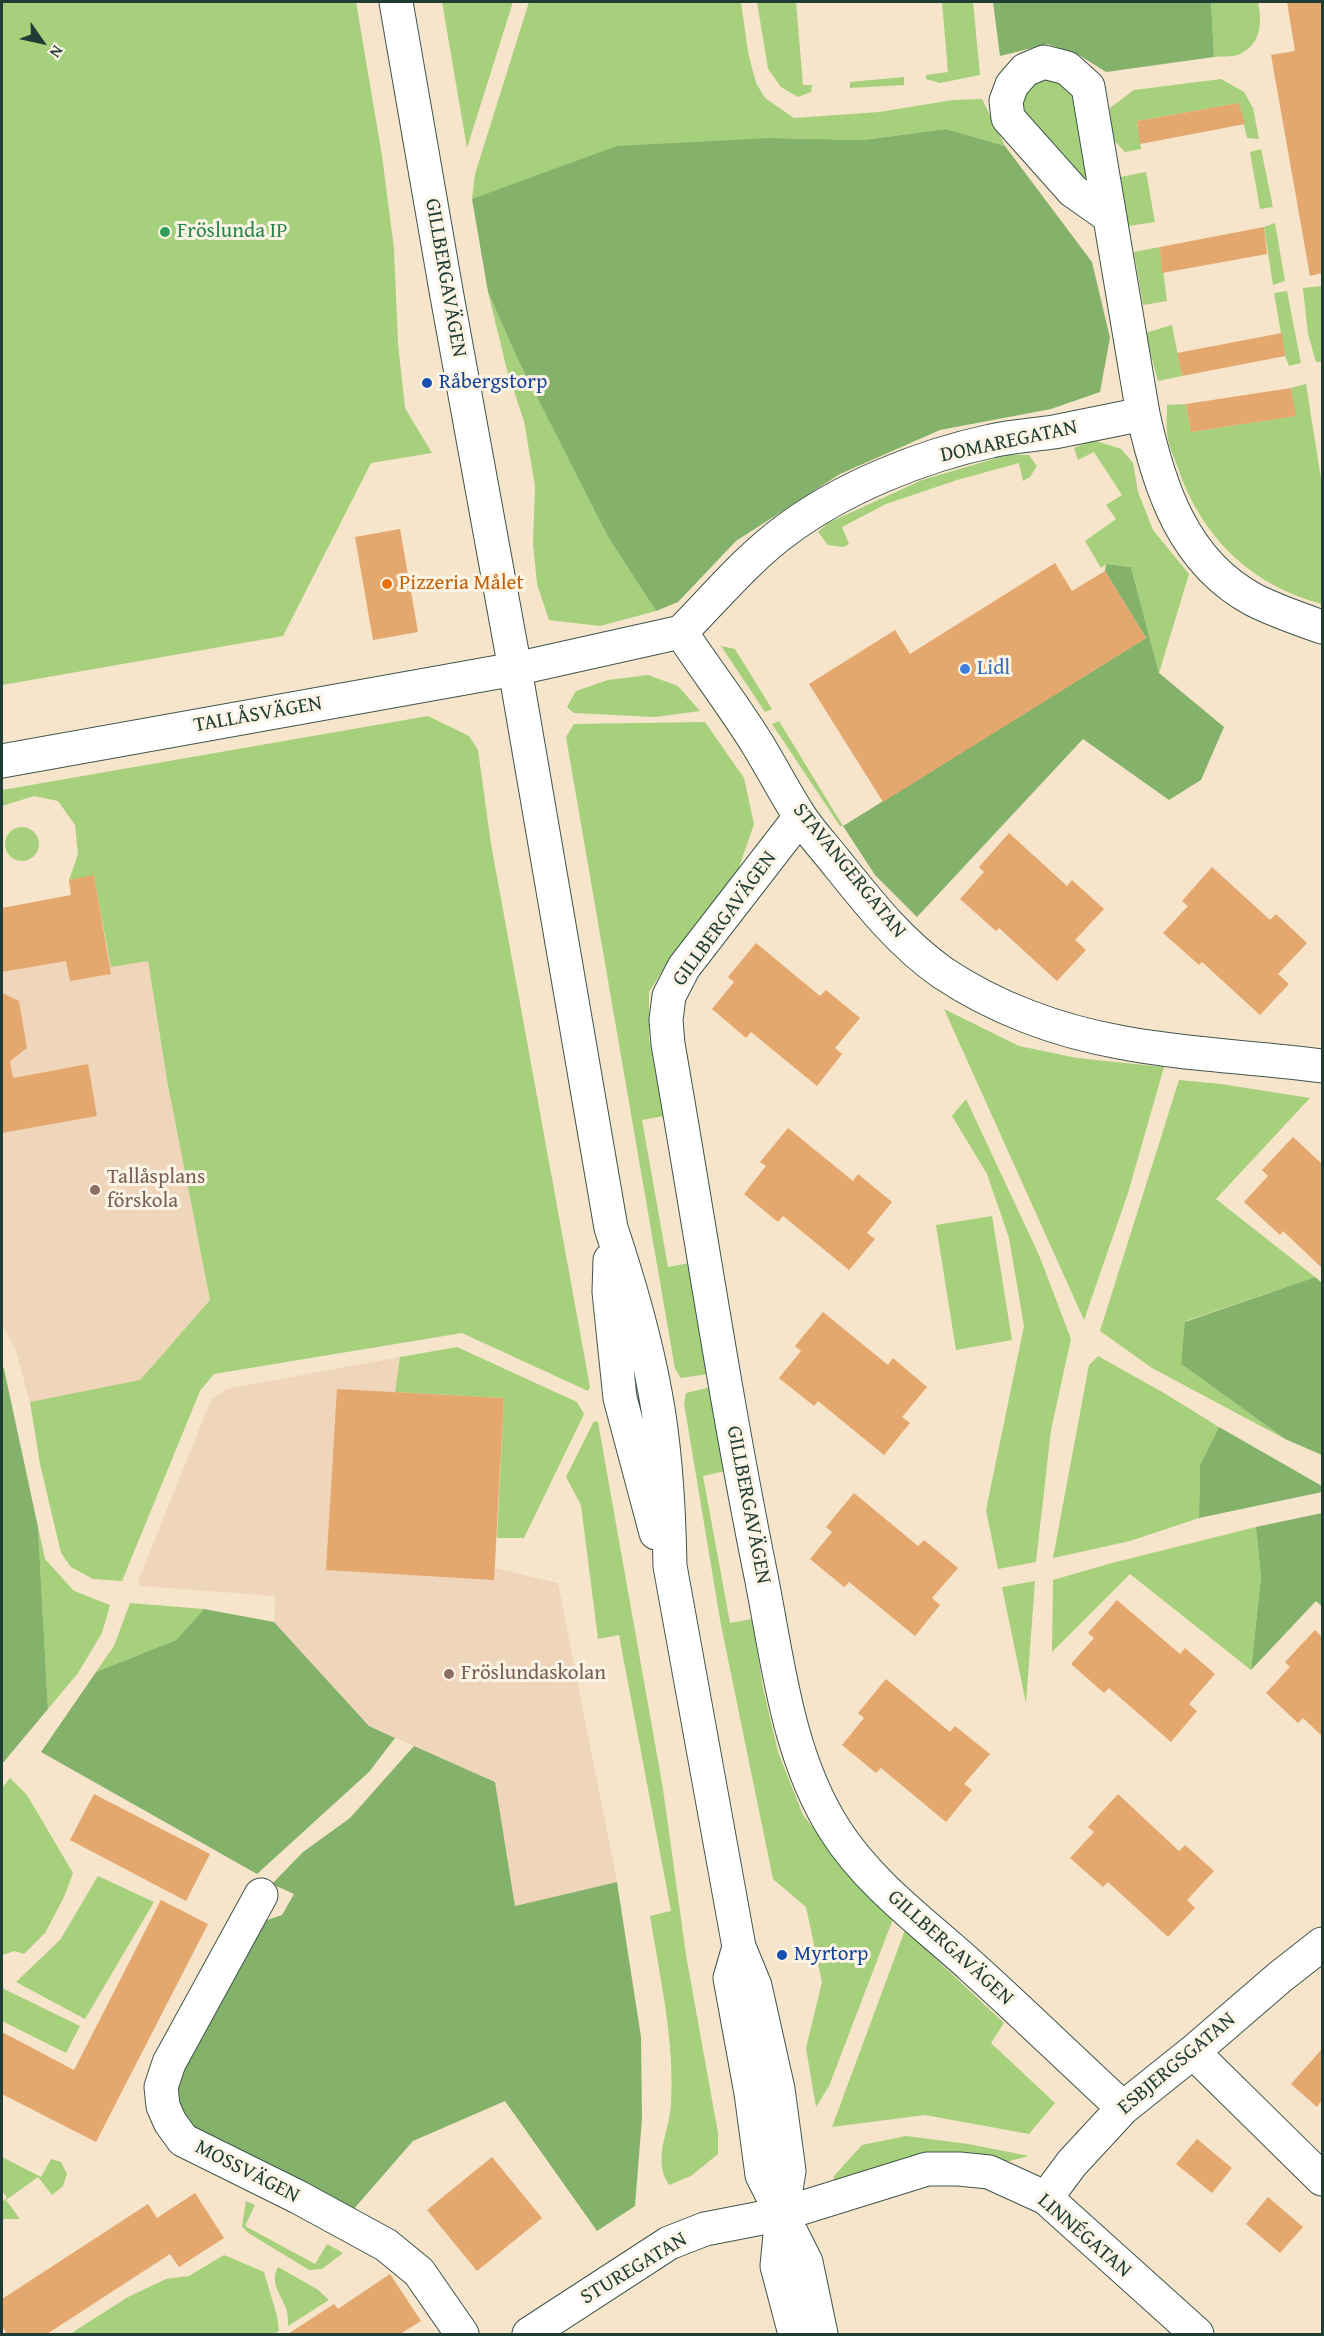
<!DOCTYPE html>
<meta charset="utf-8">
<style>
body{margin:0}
#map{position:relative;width:1324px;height:2336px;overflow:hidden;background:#f6e5cb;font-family:"Gentium Book Plus",serif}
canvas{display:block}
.frame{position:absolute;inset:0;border:3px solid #1f3d34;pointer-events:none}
.north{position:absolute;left:12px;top:12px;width:60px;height:60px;-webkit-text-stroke:4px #fcf5e5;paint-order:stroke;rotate:124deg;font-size:16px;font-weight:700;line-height:24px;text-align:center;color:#1f3d34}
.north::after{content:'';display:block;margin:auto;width:21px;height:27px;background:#1f3d34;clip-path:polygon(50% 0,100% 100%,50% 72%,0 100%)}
</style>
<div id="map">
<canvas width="1324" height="2336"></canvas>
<div class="frame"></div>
<div class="north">N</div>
</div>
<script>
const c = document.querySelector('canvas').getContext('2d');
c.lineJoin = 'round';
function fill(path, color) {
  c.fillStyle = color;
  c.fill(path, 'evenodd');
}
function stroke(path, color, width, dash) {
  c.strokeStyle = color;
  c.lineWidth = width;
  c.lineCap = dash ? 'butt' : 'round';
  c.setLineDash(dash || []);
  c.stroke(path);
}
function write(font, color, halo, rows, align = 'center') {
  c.font = font + ' "Gentium Book Plus",serif';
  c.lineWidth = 6;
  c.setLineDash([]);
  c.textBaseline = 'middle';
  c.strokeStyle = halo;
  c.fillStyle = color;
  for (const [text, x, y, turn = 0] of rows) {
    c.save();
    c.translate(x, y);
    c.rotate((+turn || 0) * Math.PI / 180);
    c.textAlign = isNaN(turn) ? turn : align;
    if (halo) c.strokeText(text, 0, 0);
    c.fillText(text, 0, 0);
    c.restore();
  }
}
const built = new Path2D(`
 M94,875L148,961L167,1080L210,1300L138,1382L30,1402L15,1348L2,1325V908L71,895L69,880Z
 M400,1357L395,1392L504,1398L495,1568L558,1583L617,1882L515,1906L495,1782L369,1726L274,1622L275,1596L140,1586L138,1581L211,1400L226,1389Z`);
const green = new Path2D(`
 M2,2H356L382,156L394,249L398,343L405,408L432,453L371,463L283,636L2,685Z
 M442,2H513L467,148Z
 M529,2H741L748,52L756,83L765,98L794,118L879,112L953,100L982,99L1005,146L946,129L863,140L771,138L472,199L475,174Z
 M757,2H796L803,85H812L811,92L798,97L781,87L768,69Z
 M942,2H973L980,75L940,83L926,79V75L948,72Z
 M1211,2H1258C1262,23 1262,44 1238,55C1232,57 1221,56 1214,57Z
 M904,77V85L850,88V82Z
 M1039,77L1056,78L1073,94L1086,170V177L1081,182L1027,118L1020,101Z
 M1221,79L1244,92L1253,108L1259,139L1247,138L1239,103L1137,121L1141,149L1125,152L1111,137L1110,108L1134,90Z
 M1261,149L1273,207L1260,209L1250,152Z
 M1146,172L1155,222L1128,226L1120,177Z
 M1275,223L1285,281L1273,285L1264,227Z
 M1160,247L1167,301L1143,305L1134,252Z
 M1322,286V362H1316L1308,334L1303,288Z
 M1287,291L1301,363L1289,366L1285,356L1274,293Z
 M488,292L518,360L608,537L656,611L600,626L549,620L537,584L533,543L535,486L524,421L507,370Z
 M1172,325L1182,376L1158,381L1145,333Z
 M1306,384L1322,485V604C1252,586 1201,537 1178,468C1174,457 1168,445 1167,433C1166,424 1167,415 1167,405L1186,404L1191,432L1295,416L1291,388Z
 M1093,440L1121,449L1133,463L1138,492L1153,530L1189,574L1159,673L1131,567L1106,564L1101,568L1085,541L1116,519L1106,505L1122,495L1094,452L1078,460L1074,448Z
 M1007,455H1029L1037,466L1030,477L1023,481L1019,463L957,480L886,504L842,527L849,544L844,547L828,545L818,532L828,523L922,480Z
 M721,646L735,649L772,709L765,712Z
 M648,675L678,686L700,711L655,717L574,713L567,707L576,691L608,680Z
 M428,716L469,736L478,750L491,844L590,1387L588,1391L462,1333L214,1374L200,1391L122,1581L93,1579L71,1567L61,1553L40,1464L30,1402L140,1380L210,1300L167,1080L148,961L111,967L94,876L69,880L78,854L75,825L58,801L34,796L2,806V790Z
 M779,721L843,826H840L772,724Z
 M705,722L744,778L754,824L737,873L675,951L649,992V1038L664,1116L642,1120L668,1267L690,1263L708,1374L681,1378L675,1369L566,737L574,724Z
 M5 844a17 17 0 1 1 34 0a17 17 0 1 1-34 0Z
 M944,1009L1019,1046L1077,1058L1164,1067L1128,1193L1084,1320Z
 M1179,1080L1221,1084L1310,1098L1216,1199L1315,1277L1186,1321L1181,1364L1285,1439L1152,1368L1100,1331Z
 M966,1099L1039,1255L1071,1339L1051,1430L1036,1562L998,1569L986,1510L1024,1326L1009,1238L987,1174L952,1116Z
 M992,1216L1012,1340L956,1350L936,1225Z
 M457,1347L577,1402L584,1414L524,1538H497L504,1398L395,1392L400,1357Z
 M1098,1356L1164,1393L1219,1427L1200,1465L1199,1518L1130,1541L1053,1558L1089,1365Z
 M711,1387L725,1471L703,1476L730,1623L752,1619L763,1688L778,1752L803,1815L847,1870L893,1919L829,2086L816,2107L806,2048L822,1982L806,1907L773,1879L721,1625L684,1403L686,1393Z
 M594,1421L598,1422L663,1789L686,1955L718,2133V2154L691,2176L669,2185C652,2159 669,2133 671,2105C675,2041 660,1978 650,1916L671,1911L619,1635L598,1639L581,1505L566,1477Z
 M38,1527L45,1559L74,1591L110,1605L102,1633L78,1673L48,1709Z
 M1256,1527L1261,1577L1251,1670L1130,1574L1052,1652L1053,1580L1112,1563Z
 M1035,1581L1026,1703L1002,1587Z
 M130,1603L204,1609L176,1640L96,1672L114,1646Z
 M10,1778L27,1795L73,1873L64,1897L45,1933L24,1954L15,1951L2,1955V1788Z
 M98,1876L154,1902L85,2019L16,1982L60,1940Z
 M905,1930L1004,2023L991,2043L1055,2103L1029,2134L925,2115L832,2127Z
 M2,1988L80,2026L66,2053L2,2021Z
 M906,2136L968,2144L1029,2156L986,2167L833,2187L834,2176L862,2145Z
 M2,2157L41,2177L51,2159L61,2162L67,2174L63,2186L52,2195L38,2177L6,2200L20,2219H2V2202L7,2198L2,2190Z
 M246,2201L255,2205L245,2226L315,2264L327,2244L343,2253L322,2269L309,2270L247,2232L242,2226Z
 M224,2255L264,2272L277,2316L279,2331L273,2334H70L128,2297L166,2279L189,2276Z
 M278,2267L317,2289L329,2300L288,2326C288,2321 288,2315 287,2311C282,2295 269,2284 278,2267Z`);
const forest = new Path2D(`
 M993,2H1211L1214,57L1106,72L1079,55L1048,44L1000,56Z
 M946,129L1005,146L1092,262L1110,338L1100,392L1051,409L940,430L840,474L736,541L678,602L656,611L608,537L518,360L488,292L472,199L617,146L771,138L863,140Z
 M1106,564L1131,567L1159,673L1224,727L1201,780L1169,800L1083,739L917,917L875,875L843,826L1146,638L1105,571Z
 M1315,1277L1322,1283V1455L1285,1439L1181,1364L1185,1322Z
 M2,1364L4,1369L38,1527L48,1709L2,1764Z
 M1219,1427L1322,1486V1492L1199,1518L1200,1465Z
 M1322,1513V1606L1316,1601L1251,1670L1261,1577L1256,1527Z
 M204,1609L274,1622L369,1726L395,1738L369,1772L257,1874L41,1752L96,1672L176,1640Z
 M414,1746L495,1782L515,1906L617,1882L641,2037L642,2118L635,2206L597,2231L505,2101L413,2141L352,2211L189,2127L170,2105L171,2080L255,1924L282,1915L294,1894L272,1884L303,1852L350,1818Z`);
const building = new Path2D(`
 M1287,2H1322V273L1310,276L1271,55L1295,51Z
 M1239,103L1245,124L1140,144L1137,121Z
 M1264,227L1267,254L1162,273L1160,247Z
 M1282,333L1285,356L1182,376L1177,353Z
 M1291,388L1296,416L1191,432L1186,404Z
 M400,529L418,632L373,640L355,537Z
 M1055,563L1072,591L1105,571L1146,638L883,802L809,684L895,630L910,654Z
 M1009,833L1067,886L1072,880L1104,909L1075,940L1086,950L1057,981L999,928L996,931L960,899L984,872L979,867Z
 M1212,867L1270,920L1276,914L1307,943L1278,974L1289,984L1260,1015L1202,962L1199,965L1163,933L1188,906L1182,901Z
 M94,875L111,974L70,981L66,961L2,972V908L71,895L69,880Z
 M756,943L820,996L826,990L860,1018L835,1048L842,1054L817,1086L751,1032L746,1038L712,1009L734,982L728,977Z
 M2,993L19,1001L27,1048L10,1061L13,1078L88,1064L97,1116L2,1133Z
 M788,1128L853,1181L858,1174L892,1202L867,1233L875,1239L849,1270L783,1216L778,1222L744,1194L766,1166L760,1162Z
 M1293,1137L1322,1164V1268L1283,1231L1280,1235L1244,1202L1268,1176L1262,1170Z
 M823,1312L888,1365L893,1358L927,1387L902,1417L910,1423L884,1455L818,1401L814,1406L779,1378L801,1351L795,1346Z
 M337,1389L504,1398L494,1580L326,1570Z
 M854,1493L918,1546L924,1540L958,1568L932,1598L940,1605L915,1636L849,1582L844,1587L810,1559L832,1532L826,1527Z
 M1117,1600L1180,1654L1185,1648L1215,1674L1189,1704L1197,1711L1171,1742L1109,1688L1104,1693L1071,1664L1094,1638L1088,1633Z
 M1315,1630L1322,1637V1736L1303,1718L1298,1723L1266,1693L1290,1667L1285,1662Z
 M886,1679L950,1732L955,1726L990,1754L964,1784L972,1790L946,1822L881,1768L876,1773L842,1745L864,1718L858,1713Z
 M94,1794L210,1854L186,1901L70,1840Z
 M1118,1794L1179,1851L1185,1845L1214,1871L1187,1900L1195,1908L1168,1937L1108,1882L1103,1887L1070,1858L1094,1832L1088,1827Z
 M161,1900L208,1924L96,2142L2,2094V2032L74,2070Z
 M1322,2049V2100L1317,2107L1291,2084Z
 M1197,2139L1232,2168L1212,2193L1176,2164Z
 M492,2157L542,2218L477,2271L427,2210Z
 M195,2193L224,2238L179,2267L170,2254L47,2334H7L2,2326V2299L148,2204L157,2218Z
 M1268,2197L1303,2227L1280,2253L1246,2224Z
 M390,2274L421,2321L400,2334H288L334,2304L338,2309Z`);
const minor = new Path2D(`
 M396,2L447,296L515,669L611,1228C629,1282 645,1337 655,1392C666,1449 669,1508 670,1566L739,1947L755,1986L778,2089L789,2171L782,2214L777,2266L795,2334
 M1110,217L1073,191L1008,118L1006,101L1012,85L1025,70L1044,62L1067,68L1088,87L1143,414C1159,487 1183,562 1254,600C1276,611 1299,619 1322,627
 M681,632C714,599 747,559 785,531C842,488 921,456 991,441C1012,436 1033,435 1054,432C1084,426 1114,420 1143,414
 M2,761L515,669L681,632C706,670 734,706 758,745C772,768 785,793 799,815C810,832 824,847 836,862C868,902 900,943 943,973C995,1008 1058,1031 1119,1042C1186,1055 1255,1057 1322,1066
 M800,817L684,967L669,996L666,1020L668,1044C699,1221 725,1399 761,1576C778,1661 787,1755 835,1830C870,1885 925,1924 972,1967C1023,2013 1072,2061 1123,2108
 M610,1260L609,1292L620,1398L656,1533
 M261,1895L169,2063L161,2087L163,2106L170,2122L183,2140L298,2197L386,2245L419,2272L462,2334
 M739,1947L730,1978L751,2093L762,2175L806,2262L821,2334
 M1193,2052L1322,2179
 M1046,2198L1072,2163L1123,2108L1193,2052L1280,1977L1322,1944
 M529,2334L669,2243L705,2229L782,2214L927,2169H959L989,2172L1046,2198L1197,2334`);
const markers = [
 [165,232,6,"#2e9e5b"],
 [427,383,6,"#1a4fb4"],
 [387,584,6,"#e8710a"],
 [965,669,6,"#3f7fe0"],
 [95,1190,6,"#8d6e63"],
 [449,1674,6,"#8d6e63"],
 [782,1955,6,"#1a4fb4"]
];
const leisureNames = [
 ["Fröslunda IP",177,232]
];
const streetNames = [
 ["GILLBERGAVÄGEN",445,278,80],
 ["DOMAREGATAN",1009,442,-12],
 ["TALLÅSVÄGEN",258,715,-10],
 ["STAVANGERGATAN",849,871,51],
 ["GILLBERGAVÄGEN",725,919,-54],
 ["GILLBERGAVÄGEN",748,1505,79],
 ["GILLBERGAVÄGEN",950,1948,42],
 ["ESBJERGSGATAN",1177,2064,-40],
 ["MOSSVÄGEN",247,2172,27],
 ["LINNÉGATAN",1084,2236,41],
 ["STUREGATAN",634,2269,-31]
];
const transitNames = [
 ["Råbergstorp",439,383],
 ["Myrtorp",794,1955]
];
const foodNames = [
 ["Pizzeria Målet",399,584]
];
const shopNames = [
 ["Lidl",977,669]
];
const educationNames = [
 ["Tallåsplans",107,1178],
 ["förskola",107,1202],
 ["Fröslundaskolan",461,1674]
];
fill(built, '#efd6bb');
fill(green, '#a6d07b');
fill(forest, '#84b26b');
fill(building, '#e4a76d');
stroke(minor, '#3f564b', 35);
stroke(minor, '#fff', 33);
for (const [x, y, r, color] of markers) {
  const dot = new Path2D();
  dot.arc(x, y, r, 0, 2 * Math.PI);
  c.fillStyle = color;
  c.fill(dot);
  stroke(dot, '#fcf5e5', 2);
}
write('21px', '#27864d', '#fcf5e5', leisureNames, 'left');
write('21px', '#1f3d34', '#fcf5e5', streetNames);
write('21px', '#164399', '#fcf5e5', transitNames, 'left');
write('21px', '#c56008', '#fcf5e5', foodNames, 'left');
write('21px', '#366cbe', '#fcf5e5', shopNames, 'left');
write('21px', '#785e54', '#fcf5e5', educationNames, 'left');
</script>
